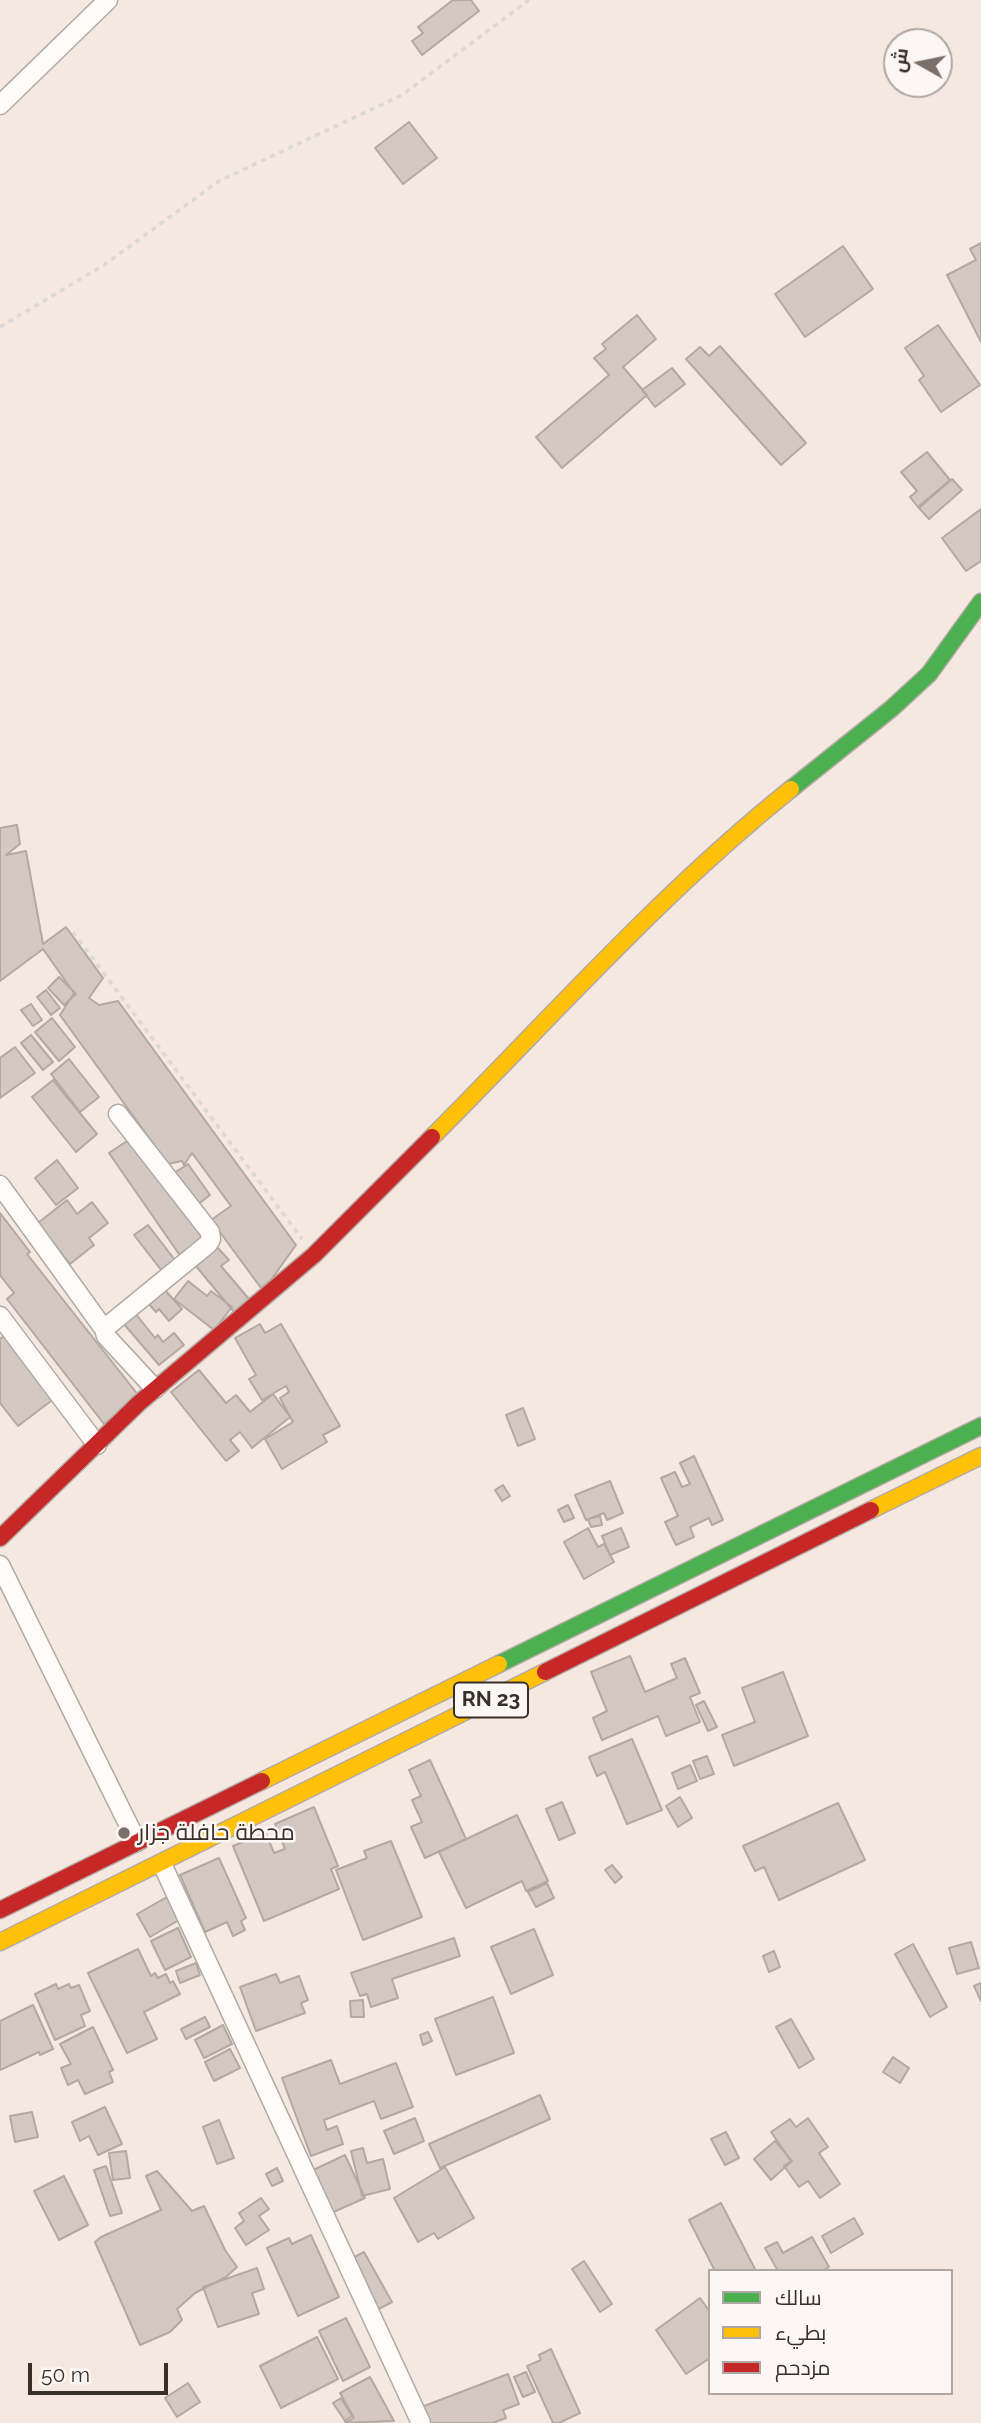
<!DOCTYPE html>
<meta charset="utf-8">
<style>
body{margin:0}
#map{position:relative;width:981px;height:2423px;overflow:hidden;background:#f5e8e0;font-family:Raleway,Cairo,sans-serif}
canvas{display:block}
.legend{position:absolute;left:708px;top:2269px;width:245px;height:126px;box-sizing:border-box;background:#fcf7f4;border:2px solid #aea7a3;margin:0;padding:9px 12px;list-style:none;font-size:21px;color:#382f29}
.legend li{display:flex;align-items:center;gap:14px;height:35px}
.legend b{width:35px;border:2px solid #aea7a3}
.north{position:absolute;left:883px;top:28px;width:70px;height:70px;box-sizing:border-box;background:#fcf7f4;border:2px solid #aea7a3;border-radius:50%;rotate:279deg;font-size:19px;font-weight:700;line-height:28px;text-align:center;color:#382f29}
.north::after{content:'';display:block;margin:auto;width:24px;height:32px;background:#7a7069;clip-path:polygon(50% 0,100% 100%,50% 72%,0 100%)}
.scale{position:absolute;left:28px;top:2363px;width:140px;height:32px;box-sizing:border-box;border:4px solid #382f29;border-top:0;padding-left:9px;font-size:21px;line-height:24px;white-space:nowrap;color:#382f29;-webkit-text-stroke:5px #fcf7f4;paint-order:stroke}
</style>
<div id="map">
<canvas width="981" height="2423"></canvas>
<ul class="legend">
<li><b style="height:9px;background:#4caf50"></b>سالك</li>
<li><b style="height:9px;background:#ffc107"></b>بطيء</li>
<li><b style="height:9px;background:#c62828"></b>مزدحم</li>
</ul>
<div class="north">ش</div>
<div class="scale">50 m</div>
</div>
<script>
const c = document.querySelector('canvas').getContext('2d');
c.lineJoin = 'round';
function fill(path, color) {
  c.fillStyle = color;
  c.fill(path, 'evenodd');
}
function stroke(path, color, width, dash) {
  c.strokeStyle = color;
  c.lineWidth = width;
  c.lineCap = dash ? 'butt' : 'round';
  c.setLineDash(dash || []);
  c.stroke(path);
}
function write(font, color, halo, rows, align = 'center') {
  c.font = font + ' Raleway,Cairo,sans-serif';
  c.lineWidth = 5;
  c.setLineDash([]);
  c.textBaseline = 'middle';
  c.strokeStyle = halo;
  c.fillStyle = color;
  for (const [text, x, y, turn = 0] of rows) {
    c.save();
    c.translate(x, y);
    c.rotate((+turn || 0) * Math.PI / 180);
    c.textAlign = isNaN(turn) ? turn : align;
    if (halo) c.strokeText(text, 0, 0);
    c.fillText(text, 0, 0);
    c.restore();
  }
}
const building = new Path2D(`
 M453,0H471L479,11L422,55L412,41L423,33L418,27Z
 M409,122L437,158L403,184L375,148Z
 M981,243V342L947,275L976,260L970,249Z
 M843,246L873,289L805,337L775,294Z
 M637,315L656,339L623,367L647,395L562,468L536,437L609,375L594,358L606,349L602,344Z
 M938,325L980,385L941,412L919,380L924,376L905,348Z
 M720,346L806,443L781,465L686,359L700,347L709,356Z
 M672,368L685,384L655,407L642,390Z
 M927,452L950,480L918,507L910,497L917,491L901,472Z
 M952,479L962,490L929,519L919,508Z
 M981,509V561L966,571L942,538Z
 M17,825L20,844L6,855L26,851L43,944L66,927L103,978L89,998L99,1005L118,1001L296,1245L271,1280L261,1288L211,1220L231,1206L192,1153L184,1165L182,1161L168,1164L60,1015L74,993L43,949L0,981V828Z
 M59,977L76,994L64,1005L48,988Z
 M46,990L60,1008L51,1015L37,997Z
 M31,1004L42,1020L33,1026L21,1010Z
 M52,1018L75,1047L59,1061L35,1032Z
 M31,1035L53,1062L43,1070L21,1043Z
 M15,1047L35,1073L0,1098V1058Z
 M69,1059L99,1097L80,1112L51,1074Z
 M53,1080L97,1134L76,1152L32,1097Z
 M133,1137L204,1240L181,1257L109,1153Z
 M57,1160L78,1188L56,1205L35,1178Z
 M188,1164L210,1195L197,1205L174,1173Z
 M67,1200L77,1214L92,1202L108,1223L89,1238L94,1245L70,1264L38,1223Z
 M0,1213L30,1252L27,1254L139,1396L104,1424L7,1299L14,1293L0,1275Z
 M148,1225L178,1264L165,1275L134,1235Z
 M217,1247L229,1260L221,1266L249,1299L234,1312L195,1265Z
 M188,1281L207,1296L211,1291L232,1307L214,1330L174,1299Z
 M163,1288L182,1309L169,1321L159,1309L156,1312L147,1302Z
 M135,1313L155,1338L158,1335L163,1342L174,1333L184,1345L159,1365L123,1323Z
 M260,1324L265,1333L281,1324L340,1426L323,1435L327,1442L282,1469L265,1439L293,1422L280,1398L289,1392L286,1386L262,1400L249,1379L256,1375L235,1338Z
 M6,1334L55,1398L18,1426L0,1403V1339Z
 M199,1370L226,1403L236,1395L250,1412L273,1394L290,1417L252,1448L240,1432L230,1440L239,1451L226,1461L171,1392Z
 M523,1408L535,1439L518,1446L506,1415Z
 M694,1456L723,1520L712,1525L709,1518L690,1527L694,1537L676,1545L665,1522L678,1516L661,1478L675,1472L682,1487L690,1484L680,1463Z
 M610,1481L623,1513L607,1520L604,1513L586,1520L575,1495Z
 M503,1485L510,1496L502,1501L495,1490Z
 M568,1505L574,1518L564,1522L558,1510Z
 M600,1516L602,1525L591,1527L588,1519Z
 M588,1528L598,1547L604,1544L614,1562L584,1579L564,1542Z
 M621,1528L629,1547L610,1555L602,1536Z
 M630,1656L645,1692L677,1678L671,1664L685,1658L700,1693L690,1697L700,1722L666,1736L658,1716L602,1740L593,1718L607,1711L591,1672Z
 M783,1672L808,1736L734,1766L722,1735L755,1722L742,1688Z
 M704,1701L717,1727L708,1731L696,1705Z
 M632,1739L662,1810L627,1824L605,1772L597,1776L589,1757Z
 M707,1756L714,1774L700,1779L693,1761Z
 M430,1760L466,1839L425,1858L411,1827L422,1822L412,1800L421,1796L409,1770Z
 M690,1765L697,1781L678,1789L672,1773Z
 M680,1797L692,1818L678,1827L666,1806Z
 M562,1802L575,1833L559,1840L546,1809Z
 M838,1803L865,1860L779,1900L764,1867L755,1871L743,1846Z
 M314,1807L338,1866L331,1869L339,1889L264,1921L233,1846L266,1833L274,1853L285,1849L275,1824Z
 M517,1815L548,1881L526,1891L522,1881L466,1908L439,1852Z
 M391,1841L422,1917L363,1940L336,1870L367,1858L364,1851Z
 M219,1858L246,1918L241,1921L245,1930L233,1936L227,1922L205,1932L180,1875Z
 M612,1865L622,1877L615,1883L605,1870Z
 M547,1883L554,1898L536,1907L528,1892Z
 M167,1897L179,1920L150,1937L137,1914Z
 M178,1928L191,1957L165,1970L151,1941Z
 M534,1929L553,1975L511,1994L491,1947Z
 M454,1938L460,1956L392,1979L398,1998L371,2007L367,1994L360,1996L351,1973Z
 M971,1942L979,1968L957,1974L949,1948Z
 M913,1944L947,2007L930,2017L895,1954Z
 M138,1949L151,1976L155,1973L158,1978L166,1974L170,1983L173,1981L180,1994L144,2012L157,2039L127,2053L88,1973Z
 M774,1951L780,1967L769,1972L763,1956Z
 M196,1963L200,1975L180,1983L176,1971Z
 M276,1974L280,1983L299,1976L308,2000L301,2003L305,2013L256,2031L240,1987Z
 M981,1983V2001L974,1986Z
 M56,1984L58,1989L69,1984L71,1988L79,1985L90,2011L81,2015L85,2026L55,2040L35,1994Z
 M493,1997L514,2053L456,2075L435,2019Z
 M363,2000L364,2017H351L350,2001Z
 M33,2005L53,2049L40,2055L39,2052L0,2070V2021Z
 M205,2017L210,2027L186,2039L181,2029Z
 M791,2019L814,2059L799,2068L776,2027Z
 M223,2025L232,2044L204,2058L195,2040Z
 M93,2027L113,2070L109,2072L113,2082L85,2094L78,2080L68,2085L61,2068L71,2064L60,2044Z
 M428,2032L432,2041L423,2045L420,2035Z
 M230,2049L240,2068L214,2081L205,2062Z
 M893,2057L909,2068L900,2083L883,2072Z
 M331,2060L340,2084L396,2063L413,2107L381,2119L374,2101L324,2120L327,2130L337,2126L343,2144L311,2156L282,2078Z
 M540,2095L550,2119L440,2168L429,2144Z
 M105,2107L122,2144L98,2155L89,2136L80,2141L72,2122Z
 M32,2112L38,2137L15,2142L10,2116Z
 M415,2118L424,2141L394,2154L384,2131Z
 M808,2118L828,2147L819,2153L840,2184L820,2198L808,2181L799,2187L784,2166L791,2161L771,2132L790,2119L796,2127Z
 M219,2120L234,2158L217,2164L203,2127Z
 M726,2132L739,2158L725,2165L711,2139Z
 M775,2141L792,2161L771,2180L754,2159Z
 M363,2148L367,2163L383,2159L390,2189L362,2196L351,2151Z
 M126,2151L130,2178L113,2180L109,2153Z
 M345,2155L365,2198L329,2214L309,2172Z
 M106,2166L122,2213L110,2216L94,2170Z
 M445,2167L474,2218L438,2239L434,2233L418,2242L394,2198Z
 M277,2168L283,2181L272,2186L266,2174Z
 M157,2171L192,2211L204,2206L225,2250L237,2267L226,2277L195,2293L177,2309L182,2320L170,2332L140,2345L95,2242L101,2237L161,2210L146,2176Z
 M64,2176L88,2225L59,2240L34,2191Z
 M261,2198L269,2209L259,2216L269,2230L246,2245L235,2228L244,2221L239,2213Z
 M721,2203L756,2271H715L689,2220Z
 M854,2218L863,2234L831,2253L822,2236Z
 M311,2235L339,2297L298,2316L267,2248L289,2238L292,2244Z
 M812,2237L829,2267L822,2271H778L765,2248L777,2242L783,2253Z
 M364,2252L392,2302L375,2311L347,2261Z
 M584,2261L612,2304L600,2312L572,2269Z
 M257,2268L264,2289L252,2293L259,2314L218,2327L203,2287Z
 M700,2298L710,2312V2358L686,2374L656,2330Z
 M346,2318L370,2367L343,2381L319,2331Z
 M317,2337L338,2379L281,2408L260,2366Z
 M551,2349L580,2413L559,2423H553L527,2366L541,2360L539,2355Z
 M526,2372L535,2392L523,2397L514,2377Z
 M508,2374L519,2404L503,2410L506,2418L493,2423H424L419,2408Z
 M370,2377L394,2421L345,2423L354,2418L340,2393Z
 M188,2383L200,2402L177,2417L165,2398Z
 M341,2398L352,2416L345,2421L333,2403Z`);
const path = new Path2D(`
 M0,327L104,265L219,181L402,95L529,0
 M73,932L302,1239`);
const street = new Path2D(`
 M0,105L108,0
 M118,1114L210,1232L211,1239L208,1244L104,1329L106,1336L155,1389
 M0,1185L104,1329
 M0,1316L97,1445
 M0,1565L137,1842
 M162,1864L421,2423`);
const fast = new Path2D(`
 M791,789L891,709L929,674L981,602
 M499,1664L981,1426`);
const slow = new Path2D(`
 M432,1137C550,1019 661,893 791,789
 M871,1510L981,1456
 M262,1781L499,1664
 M0,1942L545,1672`);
const jam = new Path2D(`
 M0,1538L139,1403L314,1255L432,1137
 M545,1672L871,1510
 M0,1910L262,1781`);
const markers = [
 [124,1833,7,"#7a7069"]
];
const shields = [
 [491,1700,74]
];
const shieldNames = [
 ["RN 23",491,1700]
];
const poiNames = [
 ["محطة حافلة جزار",138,1833]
];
fill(building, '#d3c9c2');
stroke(building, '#b3a9a2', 2);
stroke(street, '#b4aaa4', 21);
stroke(fast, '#b4aaa4', 19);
stroke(slow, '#b4aaa4', 19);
stroke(jam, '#b4aaa4', 19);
stroke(path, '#dcd8d6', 3.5, [5, 5]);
stroke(street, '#fefcfa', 18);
stroke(fast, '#4caf50', 16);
stroke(slow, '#ffc107', 16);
stroke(jam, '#c62828', 16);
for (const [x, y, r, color] of markers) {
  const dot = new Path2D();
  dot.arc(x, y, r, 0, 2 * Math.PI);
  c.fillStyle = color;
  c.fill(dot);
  stroke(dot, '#fcf7f4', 2.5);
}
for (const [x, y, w] of shields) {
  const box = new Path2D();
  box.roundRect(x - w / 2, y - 17.5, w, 35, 5);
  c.fillStyle = '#fcf7f4';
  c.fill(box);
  stroke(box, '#382f29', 2);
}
write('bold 21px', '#382f29', null, shieldNames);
write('23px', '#382f29', '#fcf7f4', poiNames, 'left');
</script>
